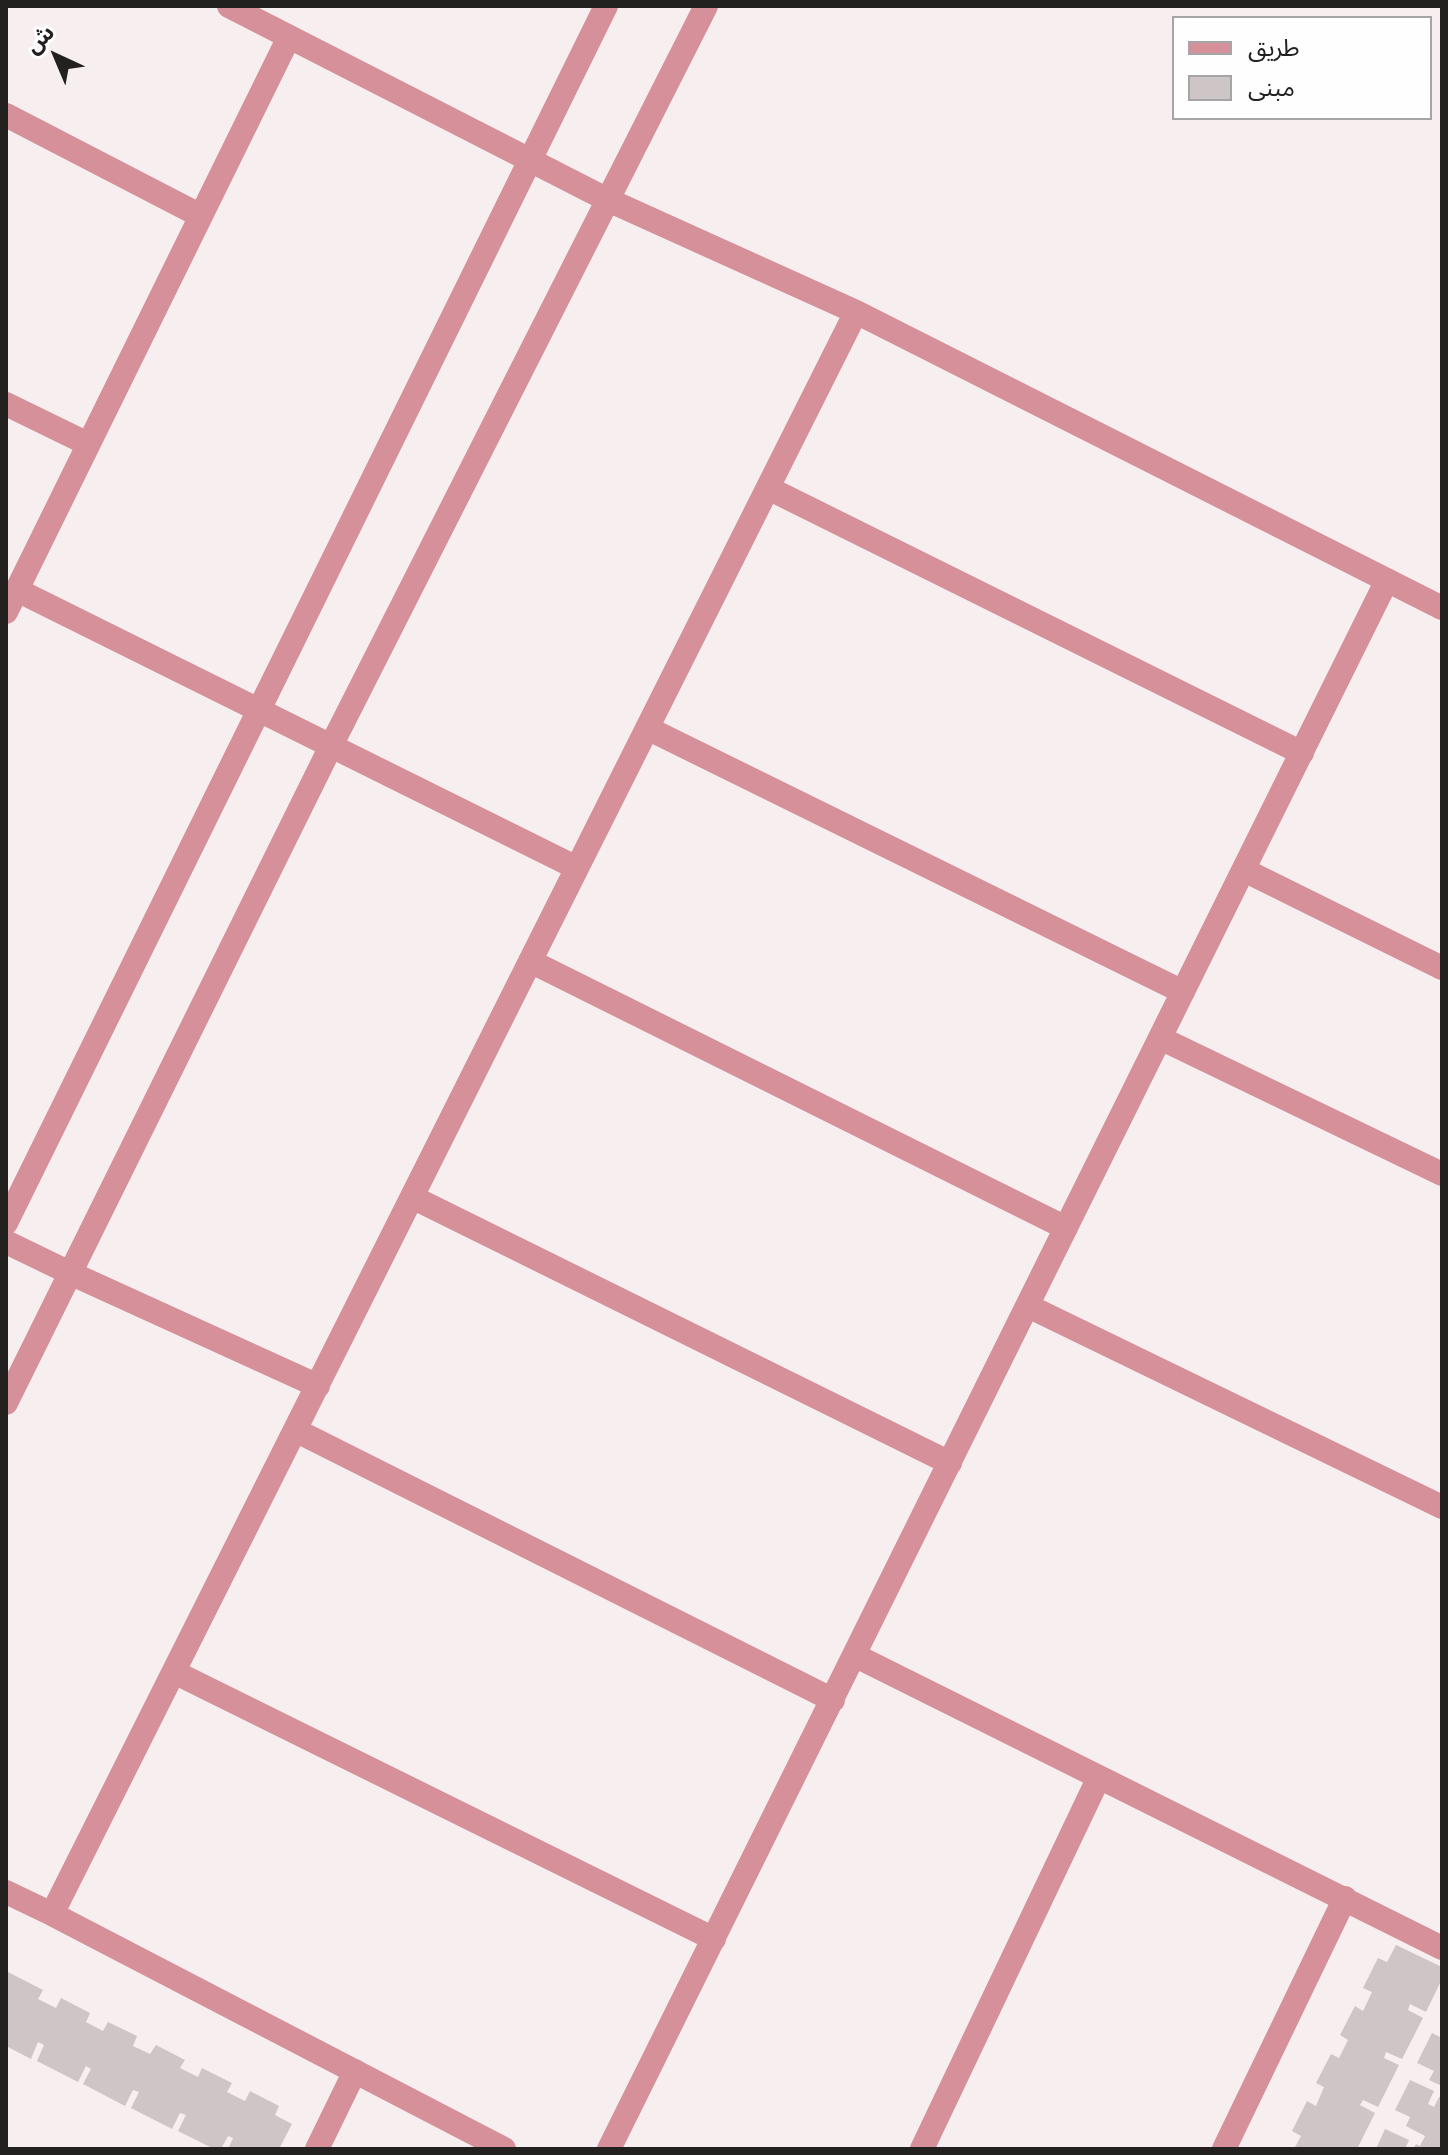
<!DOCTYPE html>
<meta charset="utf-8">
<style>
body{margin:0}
#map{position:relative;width:1448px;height:2155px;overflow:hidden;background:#f7eeef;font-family:"Asap Condensed","Noto Sans Arabic",sans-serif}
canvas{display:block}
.frame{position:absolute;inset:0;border:8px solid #232020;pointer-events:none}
.legend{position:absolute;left:1172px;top:16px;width:260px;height:104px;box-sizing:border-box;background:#fefefe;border:2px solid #a6a5a5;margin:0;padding:10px 14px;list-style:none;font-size:24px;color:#232020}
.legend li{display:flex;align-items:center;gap:16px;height:40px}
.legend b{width:40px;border:2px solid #a6a5a5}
.north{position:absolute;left:16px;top:16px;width:80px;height:80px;-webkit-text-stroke:6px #fefefe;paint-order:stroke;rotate:316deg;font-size:22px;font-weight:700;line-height:32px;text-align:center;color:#232020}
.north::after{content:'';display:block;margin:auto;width:28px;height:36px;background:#232020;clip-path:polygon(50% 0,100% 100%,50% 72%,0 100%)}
</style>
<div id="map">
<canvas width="1448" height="2155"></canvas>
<div class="frame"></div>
<ul class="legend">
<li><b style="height:10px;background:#d5909a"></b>طريق</li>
<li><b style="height:22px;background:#cdc5c6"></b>مبنى</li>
</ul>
<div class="north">ش</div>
</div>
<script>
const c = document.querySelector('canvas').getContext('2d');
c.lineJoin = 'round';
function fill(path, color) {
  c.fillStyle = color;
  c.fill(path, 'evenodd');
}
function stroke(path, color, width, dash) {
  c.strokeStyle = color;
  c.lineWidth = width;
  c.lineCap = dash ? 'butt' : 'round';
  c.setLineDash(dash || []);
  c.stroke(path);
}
const building = new Path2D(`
 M1396,1945L1442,1967V1979L1426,2012L1410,2004L1408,2010L1423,2018L1402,2059L1386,2052L1384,2058L1399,2065L1378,2107L1363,2100L1360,2105L1375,2113L1357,2149H1294L1301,2136L1292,2131L1307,2101L1316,2106L1324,2087L1316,2083L1331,2054L1339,2058L1348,2040L1340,2035L1355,2006L1363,2011L1372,1992L1363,1988L1378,1958L1387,1962Z
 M6,1971L43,1990L38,1999L56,2008L61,1998L90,2013L86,2022L103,2031L108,2022L137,2036L133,2046L150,2054L156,2045L185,2060L180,2068L198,2077L202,2068L232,2083L227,2092L245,2101L250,2091L279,2106L275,2115L292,2124L279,2149H228L233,2138L228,2136L221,2149H214L178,2131L186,2115L180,2113L172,2129L131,2108L139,2092L133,2090L125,2106L83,2084L91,2069L86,2066L78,2082L37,2061L44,2045L38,2042L31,2059L6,2046Z
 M1432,2033L1442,2038V2086L1429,2080L1434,2071L1417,2063Z
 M1410,2080L1434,2091L1428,2104L1434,2107L1439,2097L1442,2098V2144L1439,2149H1413L1416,2144L1420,2146L1425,2136L1406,2126L1410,2117L1395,2110Z
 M1385,2129L1409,2140L1405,2149H1376Z`);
const street = new Path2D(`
 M229,6L606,199L856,312L1442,608
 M6,115L201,216
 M6,404L88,444
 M768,488L1302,753
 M17,590L577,868
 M6,612L289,37
 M647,728L1183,992
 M1244,870L1442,968
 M530,961L1066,1228
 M1160,1038L1442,1174
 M412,1197L950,1463
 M6,1223L606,6
 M6,1242L70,1273L318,1386
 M1028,1306L1442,1507
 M6,1403L331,746L706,6
 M295,1430L833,1700
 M854,1655L1442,1948
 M174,1672L714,1939
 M6,1892L52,1914L504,2149
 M52,1914L856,312
 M317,2149L355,2071
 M609,2149L1387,580
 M922,2149L1099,1777
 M1224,2149L1345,1898`);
fill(building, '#cdc5c6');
stroke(street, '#d5909a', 24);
</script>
